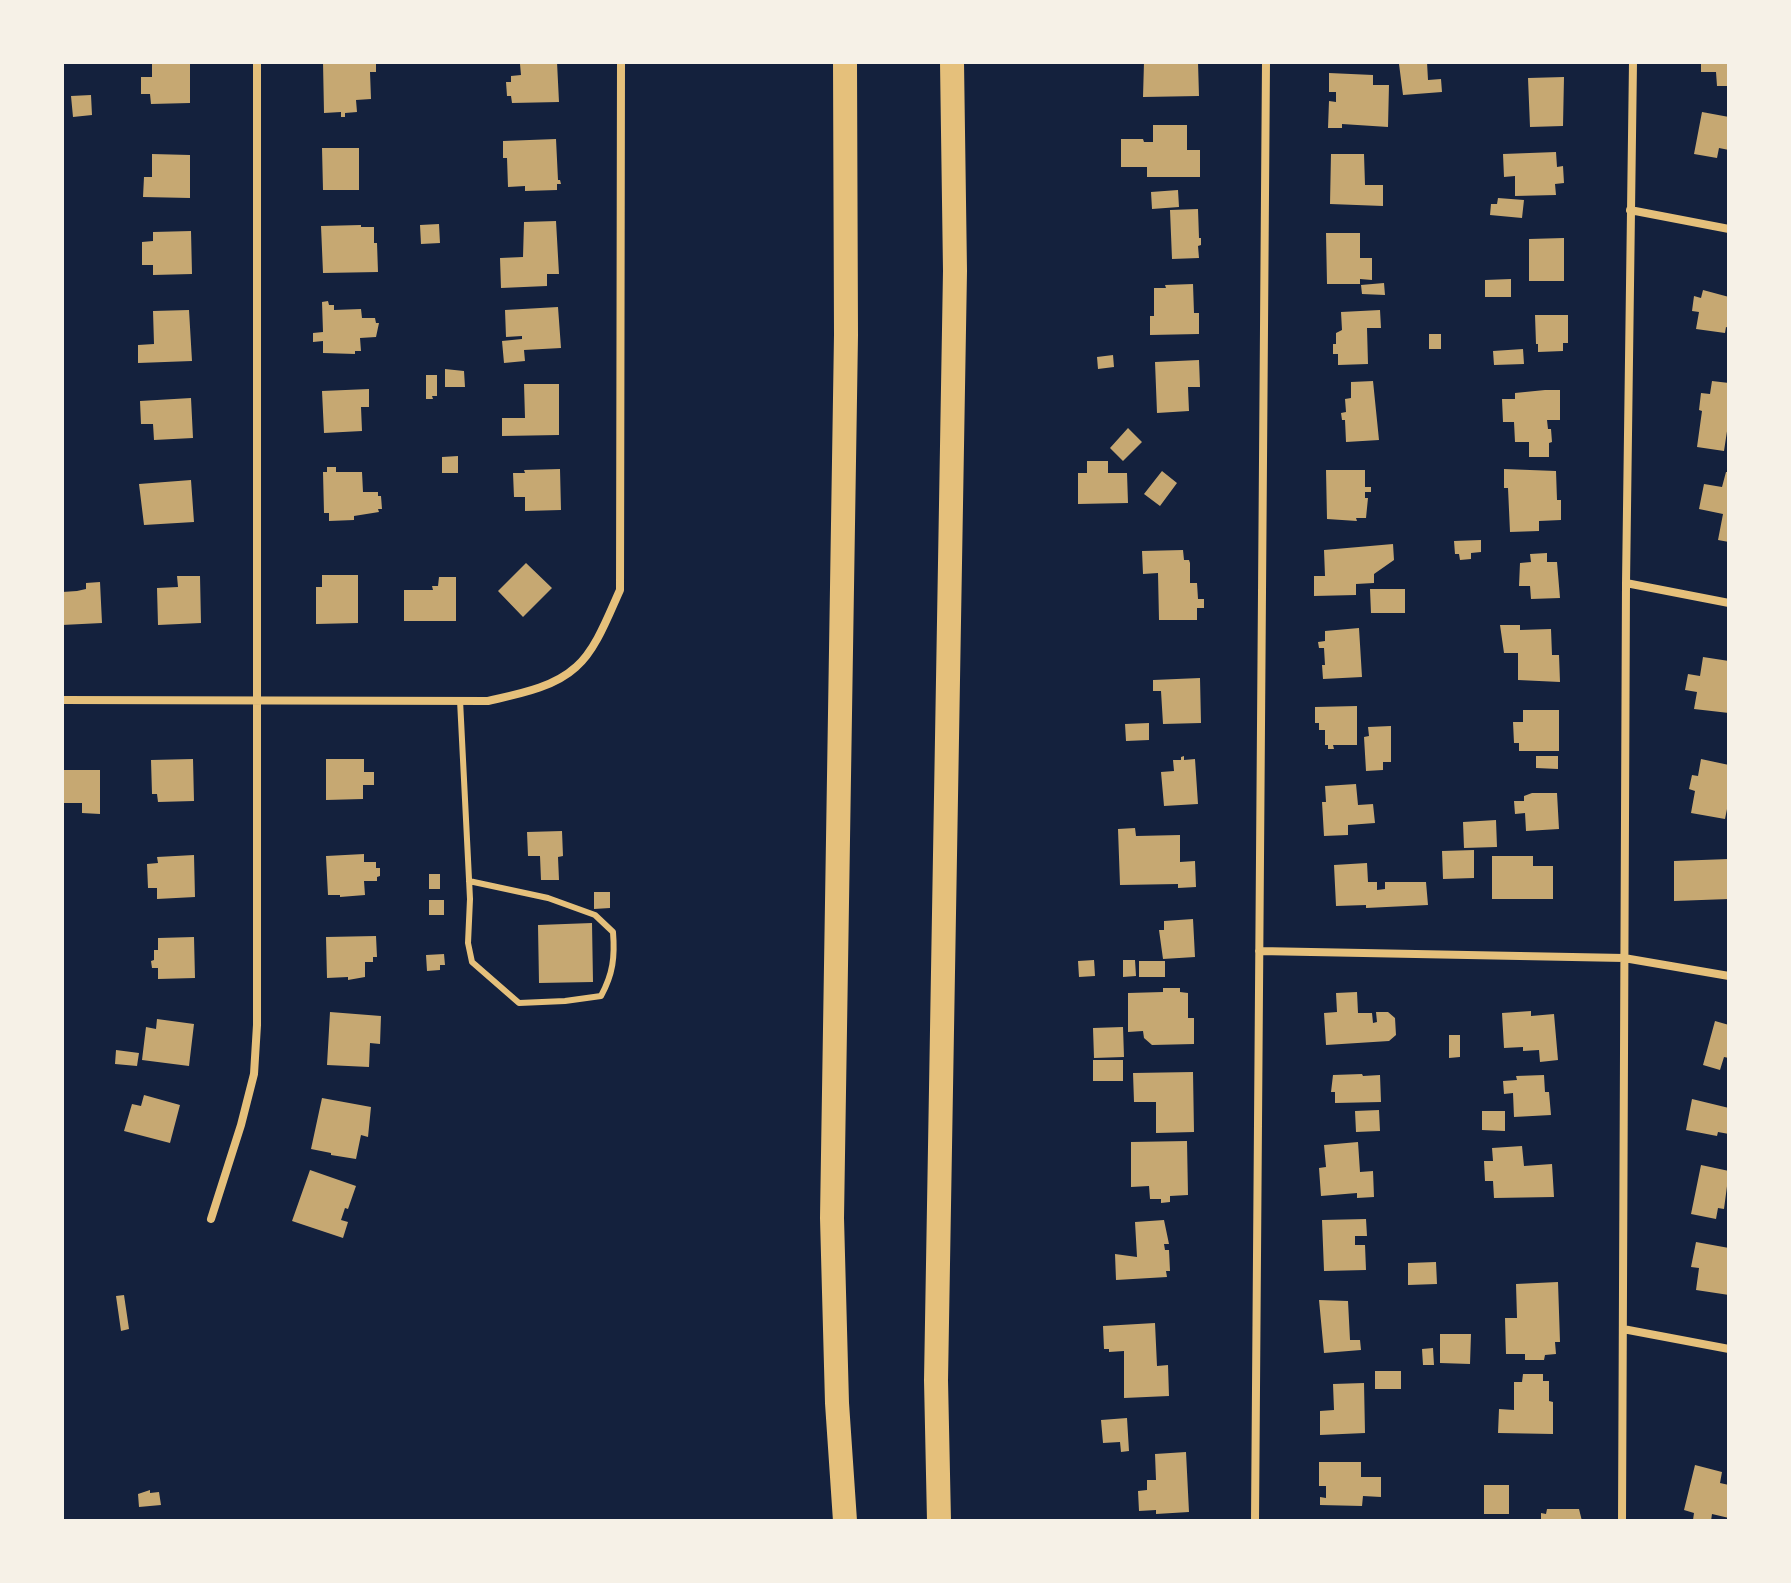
<!DOCTYPE html>
<style>
body{margin:0}
#map{position:relative;width:1791px;height:1583px;overflow:hidden;background:#14213d;font-family:Manrope,sans-serif}
canvas{display:block}
.frame{position:absolute;inset:0;border:64px solid #f6f1e7;pointer-events:none}
</style>
<div id="map">
<canvas width="1791" height="1583"></canvas>
<div class="frame"></div>
</div>
<script>
const c = document.querySelector('canvas').getContext('2d');
c.lineJoin = 'round';
function fill(path, color) {
  c.fillStyle = color;
  c.fill(path, 'evenodd');
}
function stroke(path, color, width, dash) {
  c.strokeStyle = color;
  c.lineWidth = width;
  c.lineCap = dash ? 'butt' : 'round';
  c.setLineDash(dash || []);
  c.stroke(path);
}
const building = new Path2D(`
 M152,62H190V103L151,104L150,94H141V77H152Z
 M323,62H376V72H370L371,99L356,100L357,112L345,113V117H341V112L324,113Z
 M557,62L559,102L512,103L511,96H507L506,82H511V76L521,75L520,64Z
 M1144,62H1198L1199,96L1143,97Z
 M1427,62L1428,80L1441,79L1442,92L1403,95L1399,64Z
 M1701,62H1729V86H1717L1716,72H1701Z
 M1329,73L1373,75V85H1389L1388,127L1342,124V128H1328L1329,101L1336,102V92H1329Z
 M1564,77L1563,126L1530,127L1528,78Z
 M91,95L92,115L73,117L71,96Z
 M1702,112L1729,117V150L1719,148L1717,158L1694,154Z
 M1153,125H1187V150H1200V177H1147V167H1121V139H1143L1144,142H1153Z
 M556,139L558,180H560L561,184H557V190L525,191V186L508,187L507,158H503V141Z
 M322,148H359V190H323Z
 M1556,152L1557,167L1563,166L1564,183L1555,184L1556,195L1515,196V176L1504,177L1503,154Z
 M152,154L190,155V198L143,197L144,177H152Z
 M1331,154H1364L1365,185H1383V206L1330,204Z
 M1178,190L1179,207L1152,209L1151,192Z
 M1498,198L1524,200L1522,218L1490,215L1491,204H1497Z
 M1198,209L1199,238H1201V245L1198,246L1199,258L1172,259L1170,210Z
 M556,221L559,274H547V286L501,288L500,258L523,257L524,222Z
 M439,224L440,243L421,244L420,225Z
 M361,225V227H374V243H377L378,272L323,273L321,226Z
 M191,231L192,274L153,275V265H142V242L153,241V232Z
 M1326,233H1360V258H1372V280L1360,279V284H1327Z
 M1564,238V281H1529V239Z
 M1511,279V297H1485V280Z
 M1384,283L1385,295L1362,294L1361,285Z
 M1193,284L1194,313H1199V334L1150,335V316H1154V288H1166L1165,285Z
 M1703,290L1729,297V328L1726,327L1725,333L1696,329L1699,312L1692,311L1694,296L1701,298Z
 M328,301L329,305H334V310L361,309L362,318H375L376,323H379L376,337L360,338L361,351H355V354L323,353V341L313,342V333L323,332L322,302Z
 M558,307L561,348L524,350L525,361L504,363L502,341L522,339V336L506,337L505,310Z
 M189,310L192,361L138,363V345L154,344L153,311Z
 M1380,310L1381,328H1367L1368,364L1338,365V354H1333V344H1336V333L1342,330L1341,312Z
 M1535,315H1568V343H1563V351L1538,352V344H1536Z
 M1429,334H1441V349H1429Z
 M1523,349L1524,364L1494,365L1493,351Z
 M1113,355L1114,367L1098,369L1097,357Z
 M1199,360L1200,387H1188L1189,411L1157,413L1155,362Z
 M445,369L464,371L465,387H445Z
 M426,375H437V396H432L433,399H426Z
 M1373,381L1379,440L1346,442L1345,420H1342L1341,413L1346,412L1345,399L1351,398V382Z
 M1712,381L1729,383V418L1724,451L1697,447L1702,411L1699,410L1701,393L1710,394Z
 M524,384H559V435L502,436V418H525Z
 M369,389V407H361L362,431L324,433L322,391Z
 M1545,390H1560V420H1547L1548,429H1551L1552,442L1549,443V457H1529V442H1515L1514,422H1503L1502,399H1515V393Z
 M191,398L193,438L154,440L153,424H141L140,401Z
 M1128,428L1142,442L1123,461L1110,448Z
 M458,456V473H442V457Z
 M1087,461H1108V473H1127L1128,503L1078,504V473H1087Z
 M327,467H336V472H362L363,492H378V496H381L382,509H378L379,512L354,516V520L329,521V513H324L323,472H327Z
 M560,469L561,510L525,511V497H514L513,473H525L524,470Z
 M1504,469L1556,471L1557,500H1561V520L1539,521V531L1510,532L1508,488H1504Z
 M1326,470H1365V487H1371V492H1365V498H1368L1366,518H1356L1357,521L1327,519Z
 M1162,471L1177,483L1160,506L1144,494Z
 M1726,472H1729V542L1718,540L1723,514L1699,509L1704,484L1722,487Z
 M191,480L194,522L144,525L139,484Z
 M1481,540V552L1471,553V559L1460,560L1459,554H1455L1454,541Z
 M1393,544L1394,560L1374,574V583L1356,584V595L1314,596V576H1325L1324,550Z
 M1183,550L1184,560H1189L1190,563V583H1197L1198,599H1204V608H1197V620H1159L1158,573L1143,574L1142,551Z
 M1547,553V562H1557L1560,598L1531,599L1530,586H1519L1520,563L1531,562L1530,554Z
 M526,563L552,588L523,617L498,591Z
 M322,575H358V623L316,624V587H322Z
 M177,576H200L201,623L158,625L157,588L178,587Z
 M439,577H456V621H404V590H433L432,586H438Z
 M100,582L102,623L62,625V592L77,591L86,589V583Z
 M1370,589H1405V613H1371Z
 M1500,625H1520V630L1551,629L1552,655H1559L1560,682L1518,680V653H1504Z
 M1359,628L1362,677L1323,679L1322,665H1325L1324,648H1319L1318,642L1325,641V631Z
 M1703,657L1729,661V713L1694,709L1697,692L1685,690L1688,674L1700,676Z
 M1200,678L1201,723L1163,724L1161,691H1153V680Z
 M1357,706V745H1333L1334,749H1328V745H1325V730H1319V723H1315V707Z
 M1523,710H1559V751H1519V743H1514L1513,722H1523Z
 M1149,723V740L1126,741L1125,724Z
 M1391,726V762H1383V770L1366,771L1364,737L1369,736L1368,727Z
 M1184,756V760L1195,759L1198,804L1164,806L1161,772L1174,771L1173,760H1181V757Z
 M1536,756H1558V769L1536,768Z
 M193,759L194,801L158,802L157,794H152L151,760Z
 M326,759H364V772H374V785H363V799L326,800Z
 M1701,759L1729,765V799L1725,819L1691,813L1695,791L1689,789L1692,775L1698,776Z
 M62,770H100V814L82,813V803H62Z
 M1356,784L1358,805L1373,804L1375,823L1348,825V835L1324,836L1322,802H1326L1325,786Z
 M1532,793H1557L1559,829L1526,831L1525,813L1515,814L1514,801H1524V796Z
 M1496,820L1497,847L1464,848L1463,822Z
 M1135,828L1136,836L1180,835V862L1195,861L1196,887L1178,888V884L1120,885L1118,829Z
 M562,831L563,856L558,857L559,880H541L540,856H528L527,832Z
 M1474,850V878L1443,879L1442,851Z
 M364,854V862H376V868H380V876L377,877V881H364L365,895L340,897V895H328L326,856Z
 M194,855L195,897L157,899V888H148L147,864L158,863L157,857Z
 M1492,856H1533V866H1553V899H1492Z
 M1729,859V899L1674,901V861Z
 M1367,863L1368,882H1377V890L1385,889V882H1426L1428,905L1366,908V905L1336,906L1334,865Z
 M429,874H440V889H429Z
 M594,892H610V908L594,909Z
 M429,900H444V915H429Z
 M1193,919L1195,957L1163,959L1159,930H1164V921Z
 M592,923L593,982L539,983L538,925Z
 M376,936L377,957H373V962H365V977L348,980V977L327,978L326,937Z
 M194,937L195,978L158,979V968H152L151,961L154,960V950H158V938Z
 M444,954L445,965H440V970L427,971L426,955Z
 M1094,960L1095,976L1079,977L1078,961Z
 M1123,960H1135L1136,976L1123,977Z
 M1139,961H1165V977H1139Z
 M1163,988H1180V992L1188,993V1018H1194V1044L1152,1045L1144,1038L1143,1031L1128,1032V993L1163,992Z
 M1357,992L1358,1013H1372L1373,1023L1377,1022L1376,1012H1388L1395,1018L1396,1035L1389,1041L1326,1045L1324,1013L1337,1012L1336,993Z
 M1531,1011V1016L1554,1014L1558,1060L1540,1062L1539,1050L1523,1051V1047L1504,1048L1502,1013Z
 M330,1012L381,1016L380,1044L370,1043L369,1067L327,1065Z
 M157,1019L194,1024L189,1066L142,1060L146,1027L156,1029Z
 M1715,1021L1729,1025V1058L1724,1057L1720,1070L1703,1065Z
 M1123,1027L1124,1057L1094,1058L1093,1028Z
 M1449,1035H1460V1057L1449,1058Z
 M116,1050L139,1053L137,1066L115,1064Z
 M1093,1060H1123V1081H1093Z
 M1193,1072L1194,1132L1156,1133V1102H1134L1133,1073Z
 M1362,1074L1363,1076L1380,1075L1381,1102L1335,1103V1092H1331L1333,1075Z
 M1544,1075L1545,1092H1549L1551,1115L1514,1117L1513,1093L1504,1094L1503,1081L1517,1080L1516,1076Z
 M144,1095L180,1105L170,1143L124,1131L132,1104L141,1106Z
 M322,1098L371,1107L368,1137L361,1135L356,1159L331,1155V1153L311,1149Z
 M1692,1099L1729,1108V1134L1718,1132L1717,1136L1686,1130Z
 M1379,1110L1380,1131L1356,1132L1355,1111Z
 M1482,1111H1505V1131L1482,1130Z
 M1187,1141L1188,1195L1170,1196V1202L1161,1203V1199H1150L1149,1186L1131,1187V1142Z
 M1358,1142L1360,1172L1373,1171L1374,1197L1357,1198V1193L1321,1196L1319,1168L1326,1167L1324,1145Z
 M1522,1146L1524,1166L1552,1164L1554,1197L1494,1198L1493,1181H1485L1484,1161H1493L1492,1148Z
 M1701,1165L1729,1171L1724,1209L1718,1208L1716,1219L1691,1214Z
 M310,1170L356,1186L348,1209L345,1208L341,1220L348,1222L343,1238L292,1221Z
 M1366,1219L1367,1236H1355V1245H1365L1366,1270L1324,1271L1322,1220Z
 M1164,1220L1169,1244H1164L1165,1250H1169L1170,1271H1166L1167,1277L1116,1280L1115,1254L1137,1257L1135,1222Z
 M1696,1242L1729,1248V1295L1696,1290L1699,1268L1691,1267Z
 M1436,1262L1437,1284L1408,1285V1263Z
 M1558,1282L1560,1342H1555L1556,1354L1545,1355L1544,1360H1525V1354H1506L1505,1318H1517L1516,1284Z
 M124,1295L129,1329L121,1331L116,1296Z
 M1319,1300L1348,1301L1350,1340H1360L1361,1350L1324,1353Z
 M1155,1323L1157,1366L1168,1365L1169,1396L1124,1398V1351L1109,1352V1349H1104L1103,1326Z
 M1440,1334H1471L1470,1364L1440,1363Z
 M1433,1348L1434,1365H1423L1422,1349Z
 M1375,1371H1401V1389H1375Z
 M1523,1374H1543V1381H1549V1401L1553,1402V1434L1498,1433L1499,1409L1514,1410V1382H1522Z
 M1364,1383L1365,1433L1320,1435V1411L1334,1410L1333,1384Z
 M1127,1418L1129,1451L1121,1452L1120,1442L1103,1443L1101,1420Z
 M1186,1452L1189,1512L1156,1514V1510L1139,1511L1138,1491L1147,1490V1480H1156L1155,1454Z
 M1319,1462H1361V1477H1381V1497L1363,1496L1362,1506L1320,1505V1497L1326,1498V1486H1319Z
 M1695,1465L1722,1472L1720,1483L1729,1485V1518L1712,1514L1711,1521H1697L1693,1520L1694,1513L1684,1510Z
 M1484,1485H1509V1514H1484Z
 M150,1490V1493L159,1492L161,1505L139,1507L138,1494Z
 M1547,1509H1579L1582,1521H1541V1513L1546,1514Z`);
const service = new Path2D(`
 M460,700L470,899L468,943L472,962L519,1003L565,1001L601,996C613,974 615,957 613,932L595,915L548,898L469,881`);
const minor = new Path2D(`
 M1630,210L1729,229
 M1626,583L1729,603
 M62,700L488,701C518,694 553,688 576,667C596,650 609,614 620,590L621,62
 M1259,951L1624,958L1729,976
 M211,1219L241,1125L254,1074L257,1025V62
 M1623,1329L1729,1349
 M1255,1521L1266,62
 M1622,1521L1626,583L1633,62`);
const motorway = new Path2D(`
 M845,1521L837,1403L832,1218L846,335L845,62
 M939,1521L936,1380L955,271L952,62`);
fill(building, '#c6a872');
stroke(service, '#e5c07b', 6);
stroke(minor, '#e5c07b', 8);
stroke(motorway, '#e5c07b', 24);
</script>
